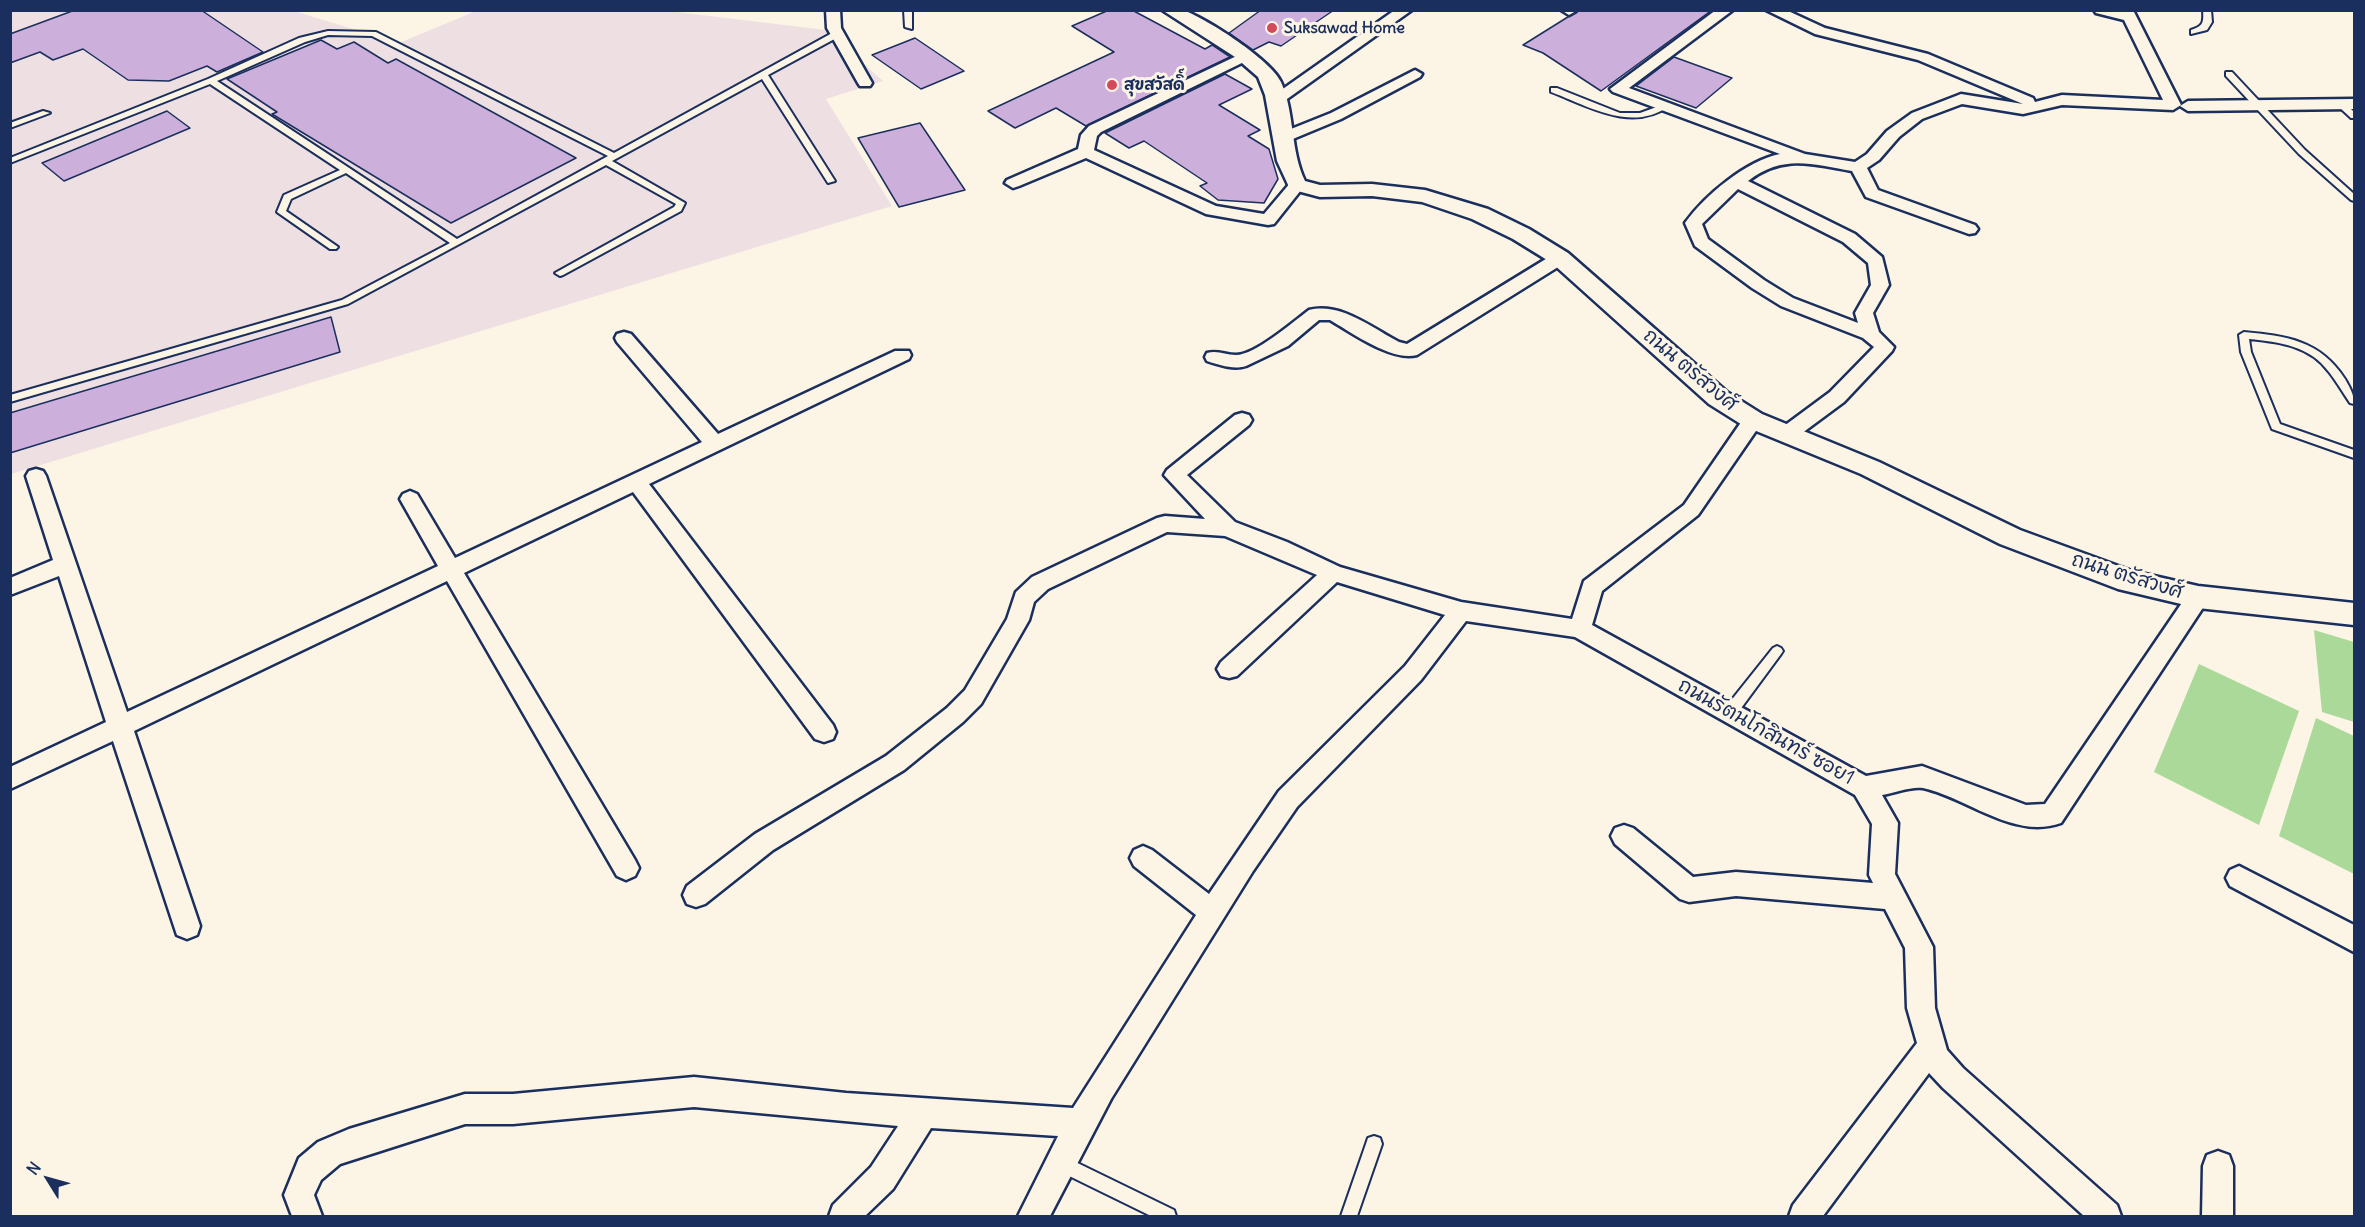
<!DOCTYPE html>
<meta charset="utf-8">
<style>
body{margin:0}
#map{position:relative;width:2365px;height:1227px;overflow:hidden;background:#fcf5e5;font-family:Delius,sans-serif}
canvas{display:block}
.frame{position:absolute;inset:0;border:12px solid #1b2f5e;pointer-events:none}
.north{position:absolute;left:18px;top:1149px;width:60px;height:60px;-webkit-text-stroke:4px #fcf5e5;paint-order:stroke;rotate:307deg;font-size:16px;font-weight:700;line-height:24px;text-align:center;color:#1b2f5e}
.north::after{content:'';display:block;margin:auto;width:21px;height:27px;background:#1b2f5e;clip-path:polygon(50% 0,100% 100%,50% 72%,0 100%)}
</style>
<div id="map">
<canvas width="2365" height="1227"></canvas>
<div class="frame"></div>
<div class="north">N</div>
</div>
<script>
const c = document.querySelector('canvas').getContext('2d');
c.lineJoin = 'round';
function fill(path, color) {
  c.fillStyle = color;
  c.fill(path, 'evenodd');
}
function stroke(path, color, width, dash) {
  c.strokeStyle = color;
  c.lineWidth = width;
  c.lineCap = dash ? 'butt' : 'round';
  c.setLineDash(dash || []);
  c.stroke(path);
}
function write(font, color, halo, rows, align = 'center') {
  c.font = font + ' Delius,"Playpen Sans Thai",sans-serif';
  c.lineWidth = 6;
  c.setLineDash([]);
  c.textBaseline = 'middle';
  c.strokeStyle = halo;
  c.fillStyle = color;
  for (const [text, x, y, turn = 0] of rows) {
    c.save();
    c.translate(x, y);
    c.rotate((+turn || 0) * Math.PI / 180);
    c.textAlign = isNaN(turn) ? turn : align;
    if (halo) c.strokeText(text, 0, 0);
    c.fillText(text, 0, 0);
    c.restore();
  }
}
const built = new Path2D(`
 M11,11H294L399,43L476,11H668L826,30L883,81L826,99L892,206L11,474Z`);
const green = new Path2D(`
 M2314,630L2354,642V722L2322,712Z
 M2199,664L2299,711L2259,825L2154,772Z
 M2316,718L2354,736V874L2279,836Z`);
const building = new Path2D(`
 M75,10H201L263,52L217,72L207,66L169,81L128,80L83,49L53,60L40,52L10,63V34Z
 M1109,10H1132L1205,49L1212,45L1230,57L1086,126L1056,108L1015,128L988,111L1114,52L1072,26Z
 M1261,10H1334L1281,46L1269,42L1253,50L1229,33Z
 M1579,10H1712L1601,91L1543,53L1523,45Z
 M915,38L964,71L921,89L872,55Z
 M321,40L337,49L354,42L388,63L396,59L576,158L451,223L272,114L277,112L227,79Z
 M1674,57L1732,78L1696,108L1636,86Z
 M1225,74L1252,89L1219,105L1260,130L1248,136L1269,149L1278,179L1264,203L1218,200L1200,186L1207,183L1144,141L1129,148L1105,133Z
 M167,111L190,128L64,181L42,163Z
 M920,123L965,190L899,207L858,138Z
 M331,317L340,352L10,453V413Z`);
const service = new Path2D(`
 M904,10H912V29L905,27Z
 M2203,10H2211L2212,22L2207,30L2191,34V30C2203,26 2204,23 2203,10Z
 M328,31L376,32L614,153L834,32H840V36L768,75L835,181L828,183L762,79L612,161L685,203L681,211L563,275L560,276L555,273L674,207L676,204L606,165L348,304L10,402V395L342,300L450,243L346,173L291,199L286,211L338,247L336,249H330L277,212L284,195L340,170L210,84L10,163V158L208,79L299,38ZM328,35L372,36L608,156L457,239L217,81L305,42Z
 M2226,72H2232L2305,150L2354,194V201L2351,200L2299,154L2226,76Z
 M1551,88H1557L1620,113H1640L1665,104L1669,106C1632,133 1588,106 1551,92Z
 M2338,102H2344L2354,112V118H2351L2338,106Z
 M43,111L50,113L10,128V123Z
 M2244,332C2286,336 2320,340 2345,379C2350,388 2354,394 2354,404L2350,403C2343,393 2337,382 2329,372C2310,346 2280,342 2249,339L2251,352L2280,424L2354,450V458L2272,429L2241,352L2239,335Z
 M1777,646L1781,648L1783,651L1781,654L1736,715L1731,716L1726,715L1725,711L1726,707L1773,648Z
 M1374,1136L1380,1138L1382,1144L1357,1216H1341L1366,1144L1368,1138Z
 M1061,1155L1174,1210L1176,1216H1151L1055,1169L1053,1163L1055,1157Z`);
const minor = new Path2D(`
 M826,10H840L841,28L872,83L870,86H860L858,83L827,28Z
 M1395,10H1412L1280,104H1270L1267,101L1270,98Z
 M1561,10H1576V11L1569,15Z
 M1716,10H1733L1629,88L1805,154L1855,162L1867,154L1887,131L1912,113L1956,96L1961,94L2023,104L1918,60L1815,34L1766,10H1786L1825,28L1928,54L2033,98L2035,102L2062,95L2163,100L2124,20L2096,13L2094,10H2133L2181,105L2173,110L2062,105L2023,114L1962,104L1922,119L1899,137L1879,160L1867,168L1878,190L1975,225L1978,229L1975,233L1969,234L1866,197L1852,171C1811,164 1783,154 1748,181L1855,234L1882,257L1889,285L1873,313L1879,332L1894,347L1892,351L1844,402L1794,439L1787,441L1780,439L1777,434L1780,429L1830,392L1874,347L1863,338L1781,306L1752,288L1695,246L1685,223C1705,195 1746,161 1780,154L1613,92L1610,89ZM1738,189L1843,242L1868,263L1871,285L1855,313L1858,323L1793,298L1764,280L1708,239L1702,224Z
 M1245,52L1252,56L1250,59L1101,132L1097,136L1094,150L1216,206L1264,214L1291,182H1303L1305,185L1274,224L1268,225L1206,214L1086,158L1019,186L1013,188L1005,183L1007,180L1078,149L1081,135L1089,126Z
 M1415,70L1422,74L1420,77L1341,119L1288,141L1282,143L1274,138L1276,135L1331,113Z
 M2354,99V109L2188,111L2180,106L2188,101Z
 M1560,253L1566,254L1569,258L1566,262L1417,355C1392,362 1351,332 1330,320H1319L1288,346L1246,366C1234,370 1219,365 1207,361L1205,357L1207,353C1218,350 1225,355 1236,355C1255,355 1293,322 1309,310C1341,302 1372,328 1399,342L1407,344L1554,254Z
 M624,332L631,334L718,434L895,351H909L911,355L909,359L649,484L833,725L836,732L833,739L824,742L815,739L633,492L464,573L635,860L639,868L635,876L626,880L617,876L447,581L134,731L200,926L197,935L187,939L177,935L174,926L113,741L10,789V767L106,722L59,576L10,595V578L53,560L26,476L29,471L36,469L43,471L46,476L127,712L438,566L400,499L403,494L410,491L417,494L455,558L702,442L617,342L615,338L617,334Z
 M1242,413L1249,415L1252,420L1249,425L1187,475L1235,522L1287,542L1340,567L1461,602L1572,619L1584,581L1684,505L1746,415L1753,413L1760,415L1763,420L1760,425L1698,515L1602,591L1592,625L1866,776L1922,766L2026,805L2045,804L2190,591L2198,588L2206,591L2209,597L2206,603L2061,823C2014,840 1968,798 1923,788C1912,786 1894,793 1882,795L1898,823L1895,874L1933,947L1935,1008L1947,1050L1963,1068L2117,1205L2121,1216H2084L1943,1088L1929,1073L1823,1216H1789L1793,1205L1917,1043L1907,1008L1905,948L1885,909L1736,896L1689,902L1680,899L1615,844L1611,836L1615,828L1624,825L1633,828L1693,877L1736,872L1873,883L1869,875L1872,824L1855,795L1575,637L1466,621L1421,680L1297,807L1253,871L1111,1099L1050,1216H1018L1058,1136L931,1128L893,1189L865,1216H829L833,1205L871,1167L898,1126L694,1107L513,1124H465L340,1164L321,1180L314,1195L322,1216H292L284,1195L299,1158L318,1142L349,1129L465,1094H513L694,1077L846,1093L1073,1108L1196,915L1134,866L1130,858L1134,850L1143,846L1152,850L1209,894L1279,791L1405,666L1445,615L1337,582L1237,676L1229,678L1221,676L1217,669L1221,662L1317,575L1225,536L1167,532L1048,589L1034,602L1029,620L981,704L963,722L904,770L773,850L705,904L696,907L687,904L683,895L687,886L755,834L886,756L947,708L965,690L1007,619L1016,592L1032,577L1157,518L1165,516L1205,519L1164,475L1167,470L1235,415Z
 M2239,866L2354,925V952L2230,886L2226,878L2230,870Z
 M2218,1151L2229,1155L2233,1166V1216H2202L2203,1166L2207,1155Z`);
const tertiary = new Path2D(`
 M1162,10C1168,10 1178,9 1185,11C1207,19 1271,60 1281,82C1295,113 1290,150 1305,181L1320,185L1372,184L1425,190L1488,209L1529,229L1568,253L1727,392L1762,414L1879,462L2020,530L2132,571L2198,586L2354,603V625L2198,608L2118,589L2000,544L1861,474L1744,426L1709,404L1552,263L1513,239L1472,219L1422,202L1372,196L1320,197L1290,189L1277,161L1265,95L1258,77L1235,57Z`);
const markers = [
 [1272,28,6,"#d1495b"],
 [1112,85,6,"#d1495b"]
];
const farPoinames = [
 ["Suksawad Home",1284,28],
 ["สุขสวัสดิ์",1124,85]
];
const streetNames = [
 ["ถนน ตรัสวงศ์",1690,370,40],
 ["ถนน ตรัสวงศ์",2127,576,17],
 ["ถนนรัตนโกสินทร์ ซอย1",1766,732,29]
];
fill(built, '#eee0e2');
fill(green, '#aad999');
fill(building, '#cdafdb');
stroke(building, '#1b2f5e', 1.5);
stroke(service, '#1b2f5e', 4);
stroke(minor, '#1b2f5e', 5);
stroke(tertiary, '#1b2f5e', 5);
fill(service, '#fcf5e5');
fill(minor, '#fcf5e5');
fill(tertiary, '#fcf5e5');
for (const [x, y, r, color] of markers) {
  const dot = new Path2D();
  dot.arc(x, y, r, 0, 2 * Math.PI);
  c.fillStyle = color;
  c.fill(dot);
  stroke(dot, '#fcf5e5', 2);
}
write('bold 16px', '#1b2f5e', '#fcf5e5', farPoinames, 'left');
write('20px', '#1b2f5e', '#fcf5e5', streetNames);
</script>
